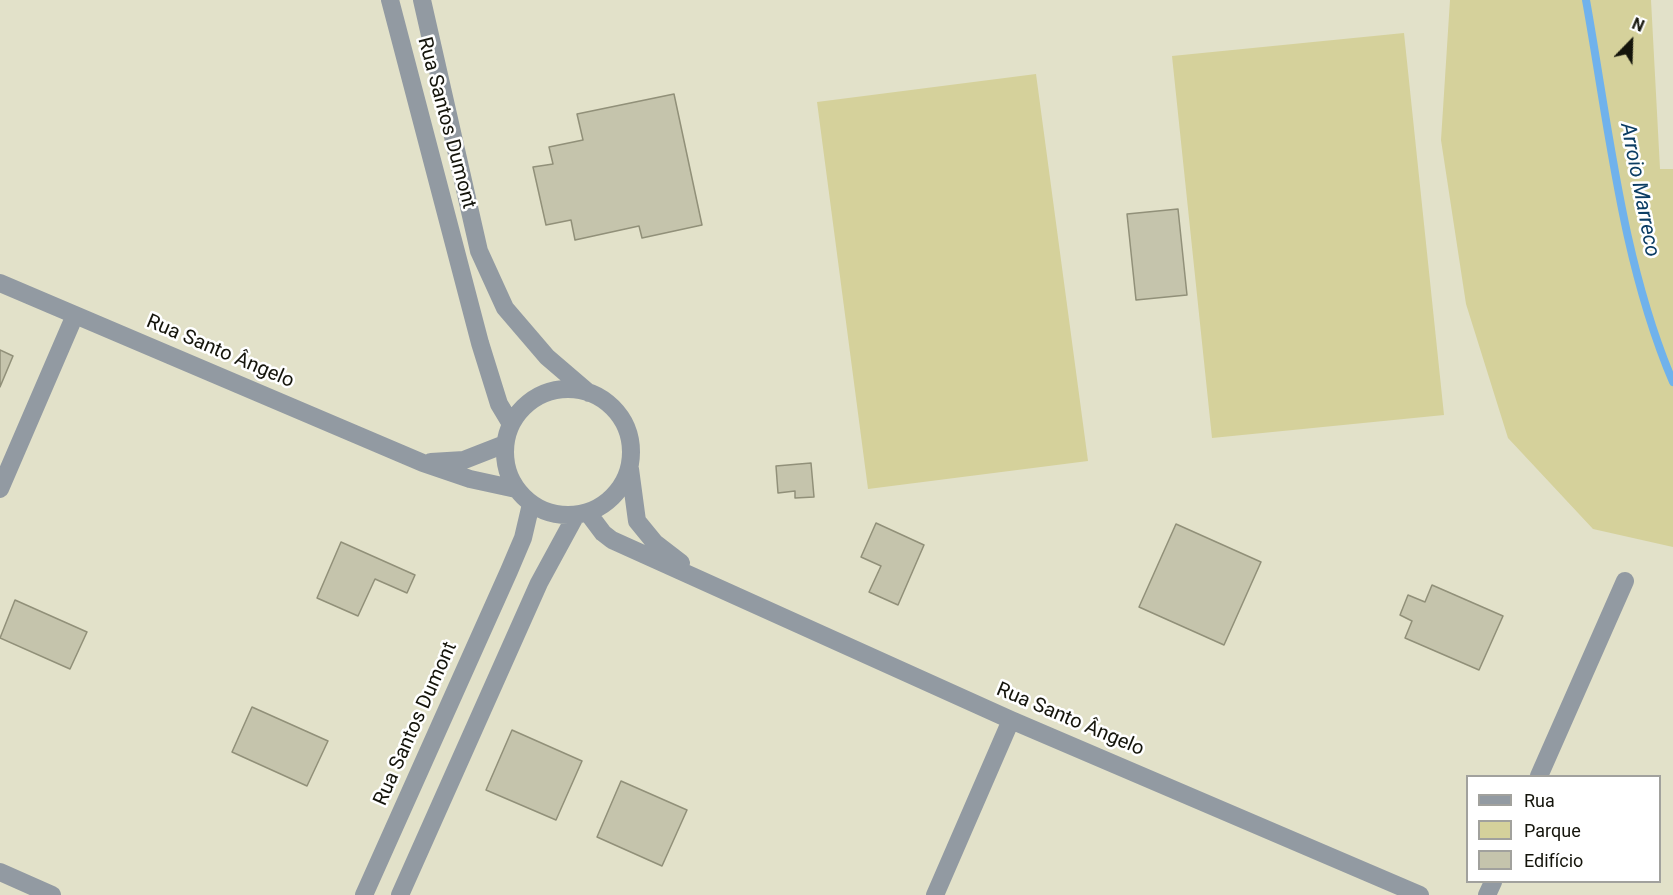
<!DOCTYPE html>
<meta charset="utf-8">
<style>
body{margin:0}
#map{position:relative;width:1673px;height:895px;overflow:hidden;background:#e2e1c9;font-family:Roboto,sans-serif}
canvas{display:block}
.legend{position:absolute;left:1466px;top:775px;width:195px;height:108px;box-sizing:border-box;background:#fff;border:2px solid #a1a19d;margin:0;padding:8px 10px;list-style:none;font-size:18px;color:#14140b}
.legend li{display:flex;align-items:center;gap:12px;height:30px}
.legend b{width:30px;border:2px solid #a1a19d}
.north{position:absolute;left:1601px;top:12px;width:60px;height:60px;-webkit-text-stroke:4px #fff;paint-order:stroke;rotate:23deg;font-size:16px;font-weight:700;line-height:24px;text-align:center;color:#14140b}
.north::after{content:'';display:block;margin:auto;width:21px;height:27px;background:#14140b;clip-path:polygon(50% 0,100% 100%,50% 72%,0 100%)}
</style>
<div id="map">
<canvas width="1673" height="895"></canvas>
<ul class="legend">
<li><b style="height:8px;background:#929aa2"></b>Rua</li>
<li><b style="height:16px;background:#d5d19b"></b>Parque</li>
<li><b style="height:16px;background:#c5c4ac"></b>Edifício</li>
</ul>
<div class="north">N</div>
</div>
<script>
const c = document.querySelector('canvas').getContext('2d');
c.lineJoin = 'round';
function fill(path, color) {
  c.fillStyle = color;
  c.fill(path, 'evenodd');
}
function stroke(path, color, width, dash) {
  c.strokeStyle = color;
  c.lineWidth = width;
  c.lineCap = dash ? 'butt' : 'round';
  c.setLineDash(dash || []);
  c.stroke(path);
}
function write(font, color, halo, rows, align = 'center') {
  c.font = font + ' Roboto,sans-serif';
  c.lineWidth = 5;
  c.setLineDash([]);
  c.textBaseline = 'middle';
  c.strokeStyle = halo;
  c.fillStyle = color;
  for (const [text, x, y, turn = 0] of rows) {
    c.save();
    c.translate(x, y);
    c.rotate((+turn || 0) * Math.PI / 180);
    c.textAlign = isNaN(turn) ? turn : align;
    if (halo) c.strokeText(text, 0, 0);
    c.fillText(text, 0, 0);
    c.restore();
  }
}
const green = new Path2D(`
 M1450,0H1651L1660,169H1673V547L1593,529L1508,438L1466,304L1441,140Z
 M1404,33L1444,415L1212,438L1172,56Z
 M1036,74L1088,461L868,489L817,102Z`);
const stream = new Path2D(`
 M1586,0C1609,128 1622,262 1673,382`);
const building = new Path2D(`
 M674,94L702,225L642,238L639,226L575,240L571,220L546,225L533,167L553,164L549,147L583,140L577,114Z
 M1178,209L1187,295L1136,300L1127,214Z
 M0,350L13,356L0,387Z
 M811,463L814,497L795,498V491L778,493L776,466Z
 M876,523L924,545L898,605L869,592L881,566L861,557Z
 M1176,524L1261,562L1224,645L1139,607Z
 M341,542L415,575L407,593L375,579L358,616L317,598Z
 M1432,585L1503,616L1479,670L1405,638L1412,621L1400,615L1408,595L1425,602Z
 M15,600L87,632L70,669L0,638Z
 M252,707L328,741L307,786L232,752Z
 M512,730L582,761L556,820L486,790Z
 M621,781L687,810L662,866L597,837Z`);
const minor = new Path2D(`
 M390,0L480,343L499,404L511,424
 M422,0L479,251L505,308L547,357L589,393
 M0,283L423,463L470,479L516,489
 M505 452a63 63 0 1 1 126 0a63 63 0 1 1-126 0Z
 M431,462L464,460L505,444
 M630,469L637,521L655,543L681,563
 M0,489L75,315
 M588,513L603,533L612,540L1011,720L1420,895
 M1539,776L1625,581
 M0,872L52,895
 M364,895L509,571L523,538L531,504
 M400,895L539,583L576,515
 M935,895L1011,720
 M1487,895L1493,882`);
const streetNames = [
 ["Rua Santos Dumont",446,123,75],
 ["Rua Santo Ângelo",220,352,23],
 ["Rua Santo Ângelo",1070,720,23],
 ["Rua Santos Dumont",416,724,-66]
];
const waterNames = [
 ["Arroio Marreco",1639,190,79]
];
fill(green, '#d5d19b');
stroke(stream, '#70b2ec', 8);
fill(building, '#c5c4ac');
stroke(building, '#919079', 1.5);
stroke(minor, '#929aa2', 18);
write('20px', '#14140b', '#fff', streetNames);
write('italic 21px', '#0b3d63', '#fff', waterNames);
</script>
